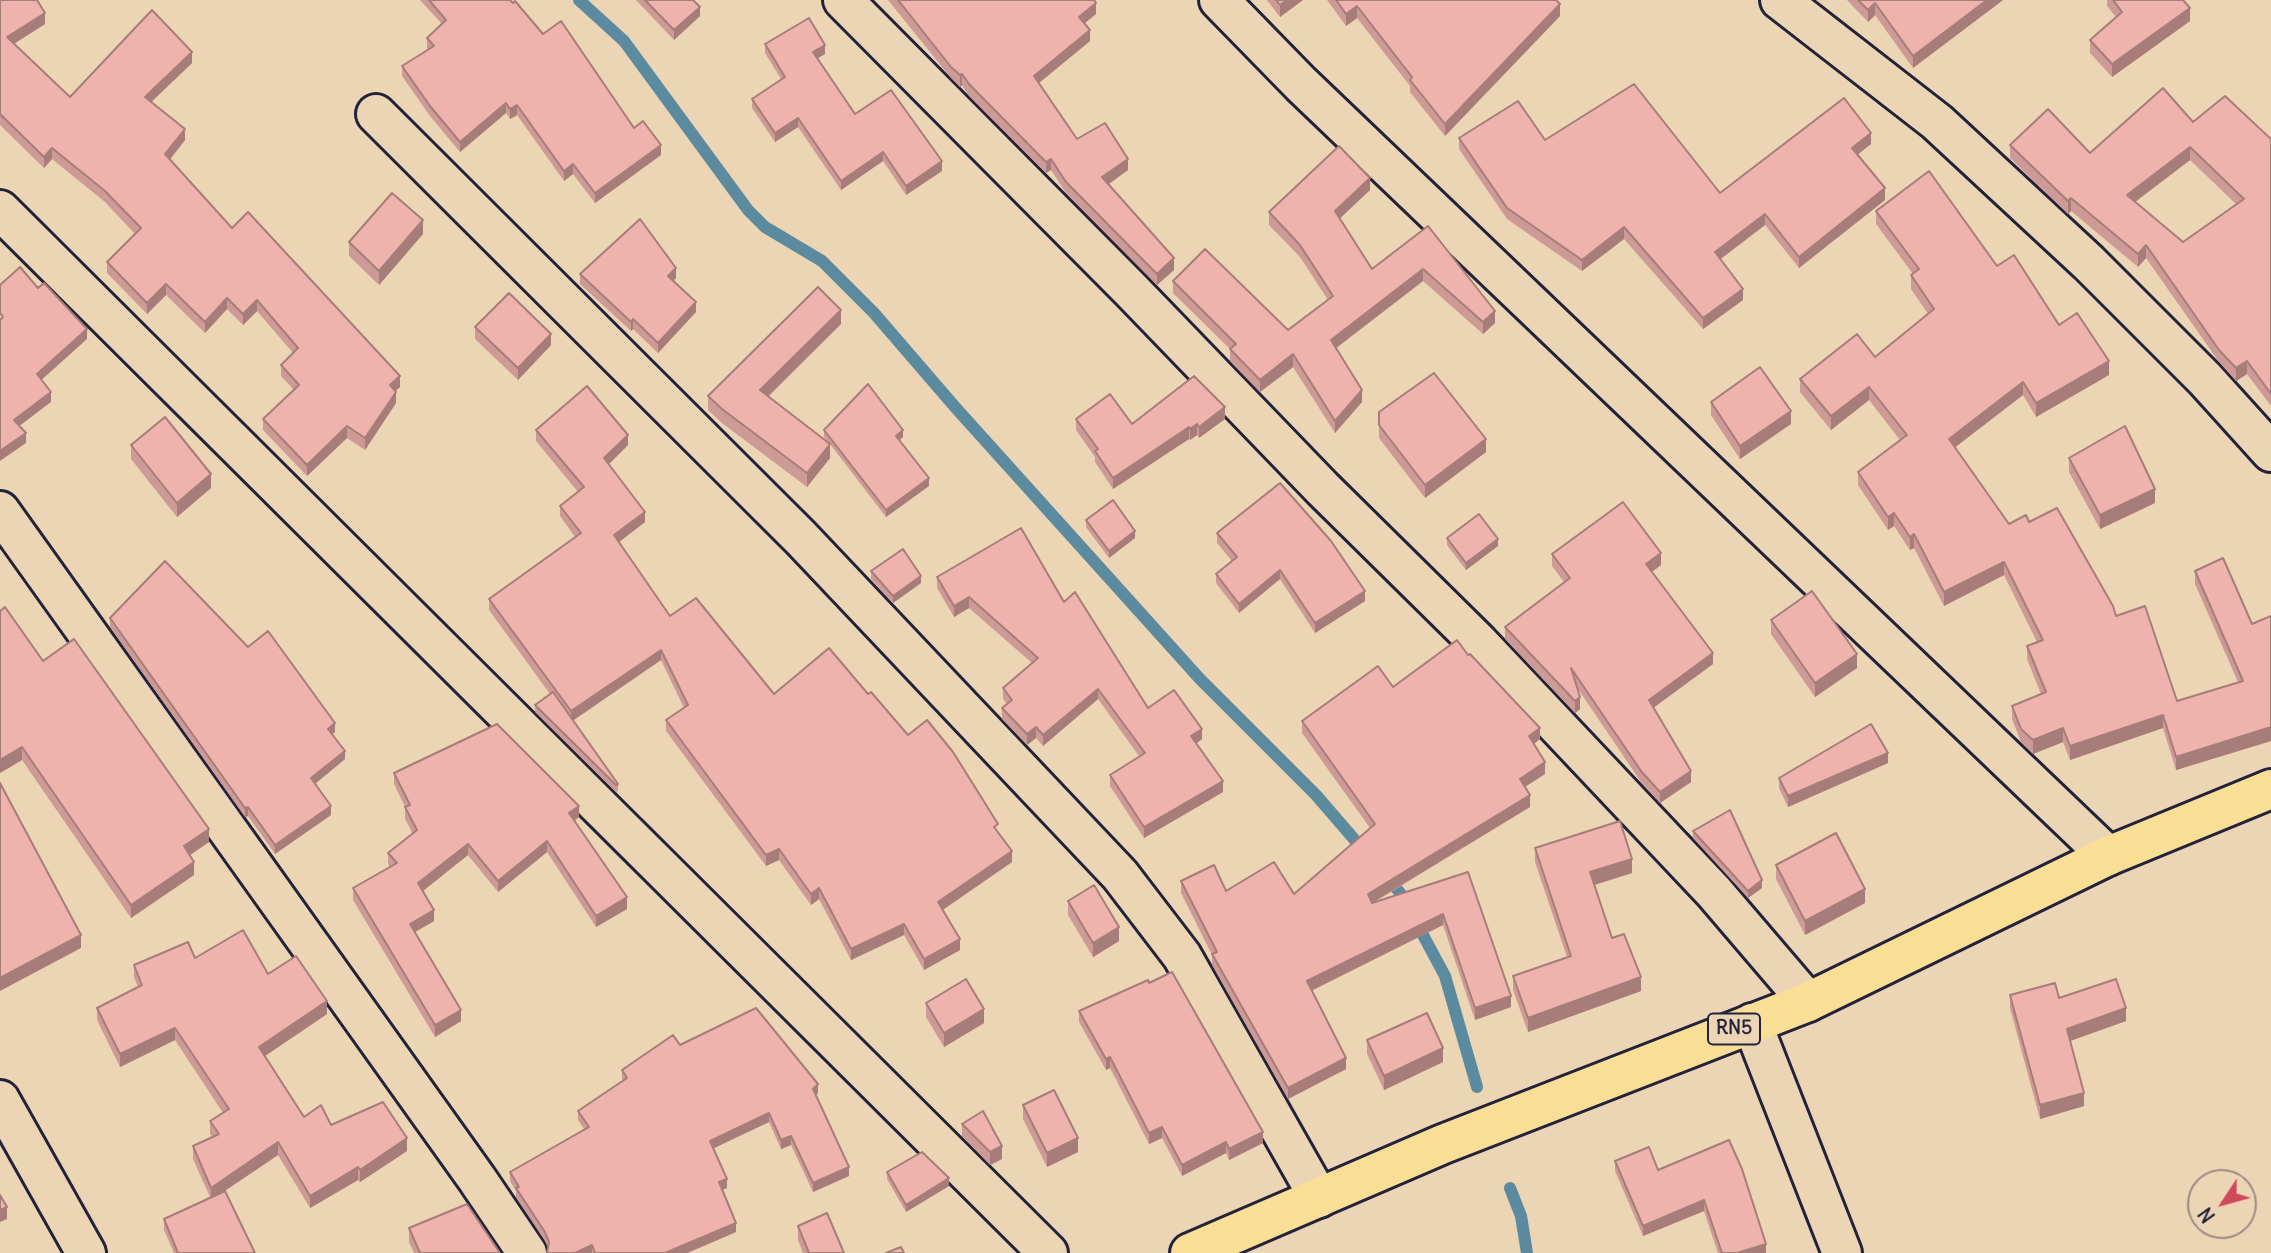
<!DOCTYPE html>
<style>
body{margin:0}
#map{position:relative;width:2271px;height:1253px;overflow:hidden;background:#ecd5b5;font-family:Delius,sans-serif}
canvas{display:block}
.north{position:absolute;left:2187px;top:1169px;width:70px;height:70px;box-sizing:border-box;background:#ecd5b5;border:2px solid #9b8d84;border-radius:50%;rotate:234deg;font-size:19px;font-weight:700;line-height:28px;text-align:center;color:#22223b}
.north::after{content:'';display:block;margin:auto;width:24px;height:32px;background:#d1495b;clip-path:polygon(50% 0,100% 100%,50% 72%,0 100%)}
</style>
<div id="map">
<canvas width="2271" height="1253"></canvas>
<div class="north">N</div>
</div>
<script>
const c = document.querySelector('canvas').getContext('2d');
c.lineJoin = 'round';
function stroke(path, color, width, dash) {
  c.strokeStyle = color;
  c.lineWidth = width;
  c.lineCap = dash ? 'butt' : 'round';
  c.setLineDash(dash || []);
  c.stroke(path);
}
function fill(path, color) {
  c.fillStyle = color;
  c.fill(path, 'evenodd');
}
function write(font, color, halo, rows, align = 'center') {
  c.font = font + ' Delius,sans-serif';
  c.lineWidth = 6;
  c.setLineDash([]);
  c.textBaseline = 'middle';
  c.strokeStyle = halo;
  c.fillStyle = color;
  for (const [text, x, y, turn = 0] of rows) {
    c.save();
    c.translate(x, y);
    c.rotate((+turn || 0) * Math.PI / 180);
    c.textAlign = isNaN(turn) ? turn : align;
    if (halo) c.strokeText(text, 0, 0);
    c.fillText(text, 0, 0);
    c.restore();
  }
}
const stream = new Path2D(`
 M579,0L624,41L748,210L765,227L822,261L874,313L955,407L1200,679L1316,795L1366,853
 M1387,877L1401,894L1445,976L1477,1087
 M1510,1188L1521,1216L1527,1253`);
const street = new Path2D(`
 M843,0L1132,291L1323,489L1479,643L1714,892L1808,1002
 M1219,0L1301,84L2108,856
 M1780,0L1937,122L2089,263L2205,379L2271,452
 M376,114L801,538L1120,875L1182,956L1319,1198
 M0,210L1048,1253
 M0,511L477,1179L527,1253
 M1752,1023L1842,1253
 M0,1100L86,1253`);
const highway = new Path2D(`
 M1190,1253L1443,1144L1808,1002L2108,856L2271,789`);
const wall = new Path2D(`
 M0,0L45,24L14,44L70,97L192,63L151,102L185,140L170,160L232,228L400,387L395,391L396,403L365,450L347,438L307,476L263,430V419L294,390L281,376V365L293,353L257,311L243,325L227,309L205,333L166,295L147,314L107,273V262L135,234L105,202L52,159L44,168L0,125Z
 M420,0H510L661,155L595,203L573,174L564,181L517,115L510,119L506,113L460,152L430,116L402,76V66L428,50L427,48V38L442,24Z
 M636,0H693L700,16L674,40Z
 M888,0H1094L1096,14L1085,23L1090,41L1039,83L1077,139L1128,170L1108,184L1174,270L1157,285L1066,193L1051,170L1046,173L969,96L962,85L960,87L951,78Z
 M1267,0H1303L1280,17Z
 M1327,0H1556L1560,16L1445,136L1410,92V86L1357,18L1346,26Z
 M1847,0H2003L1913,68L1875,15L1868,22Z
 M2107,0H2183L2190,21L2112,77L2090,53V40L2116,17L2107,6Z
 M765,44L825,54L818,58L855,114L942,171L906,195L883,161L841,190L798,127L775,142L752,108V99L781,79L765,53Z
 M2193,122L2271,139V406L2247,374L2236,381L2219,362L2146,258L2138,267L2071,211L2068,214L2010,158V145L2090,153ZM2190,160L2236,204L2183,242L2135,202Z
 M1459,138L1545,140L1720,193L1871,144L1857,155L1885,200L1799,268L1765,225L1721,259L1743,300L1703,329L1624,239L1582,271L1507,219L1459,149Z
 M1370,190L1340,218L1372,269L1428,226L1495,323L1483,334L1423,281L1336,348L1362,402L1335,433L1293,367L1260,392L1230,361V349L1173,293V281L1288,330L1328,300L1300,257L1269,225V212Z
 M1876,211L1997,266L2059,325L2109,375L2036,417L2023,395L1955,447L2009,524L2029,522L2116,616L2177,701L2238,682L2195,584V571L2271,741L2176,770L2163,728L2070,760L2063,742L2033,754L2021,742L2012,719V706L2041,694L2027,659V646L2037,642L2004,575L1944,606L1914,548L1910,550L1894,526L1888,530L1858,485V472L1900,440L1869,400L1831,430L1800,392V379L1875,357L1928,314L1911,289V275L1913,274L1876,224Z
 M423,234L379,285L349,256V242Z
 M580,274L676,278L673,281L696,312L658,353L633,329L631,331L580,284Z
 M841,324L768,397L829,443L824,437V430L903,437L900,440L929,486L886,517L830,444V458L807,487L722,423L708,410V396Z
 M475,327L551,345L518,380L475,339Z
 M1711,402L1791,424L1740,459L1711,415Z
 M1379,412L1486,452L1425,498L1379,438Z
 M1076,419L1132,424L1225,419L1199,438L1197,435L1190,440L1189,439L1113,489L1095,462V457L1076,430Z
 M536,430L628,445L609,464L645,522L619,542L670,616L774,694H868L908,735L998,832L1012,862L943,910L960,950L924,970L904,935L851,960L819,899L811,905L779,860L766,866L666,731V720L684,708L661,660L573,720L618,784V791L616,792L535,712V705L550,694L489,610V599L575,537L560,516V506L578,492L536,441Z
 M131,445L211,488L177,517L131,459Z
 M2069,458L2155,503L2100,529L2069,472Z
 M1086,520L1135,538L1109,558L1086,527Z
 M1217,533L1365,601L1315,633L1280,579L1239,613L1216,583V574L1232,561L1217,543Z
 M1447,538L1498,546L1466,570L1447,545Z
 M1552,554L1661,565L1652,572L1713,664L1653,708L1691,782L1660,803L1641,782L1578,689L1580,709L1575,713L1505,639V627L1564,582L1552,566Z
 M871,571L921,583L893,603L871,579Z
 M937,577L1064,602L1148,708L1202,739L1196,744L1223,792L1144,838L1110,786V775L1139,756L1098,699L1043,746L1036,738L1027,745L1002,719V708L1007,704L1003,699V688L1032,663L969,608L954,617L937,588Z
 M110,618L248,647L335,732L332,734L345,759L315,784L331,815L275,854L248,816L245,817L110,627Z
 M1771,620L1857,668L1815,697L1771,634Z
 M1468,655L1540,739L1534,744L1545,774L1525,787L1530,807L1373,903L1468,872L1511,1007L1475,1020L1443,925L1312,990L1346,1069L1288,1099L1212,965V955L1181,893V881L1226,891L1294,894L1370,828L1302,733V721L1393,687Z
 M43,661L209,842L190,855L194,875L131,918L22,760L0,773Z
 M1888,763L1788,807L1779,788V778Z
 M394,773L579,817L575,821L627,909L596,927L547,852L498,892L468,855L422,891L434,921L415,932L461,1021L435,1037L353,900V888L390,867L388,864V853L413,834L405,819V807L394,784Z
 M1693,831L1762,888L1748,898L1693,838Z
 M1535,848L1632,873L1595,885L1612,938L1641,991L1528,1032L1513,990V976L1567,957L1535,862Z
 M1776,865L1865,903L1805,935L1776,879Z
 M1068,901L1119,941L1093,957L1068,915Z
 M195,958L268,974L327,1014L265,1056L304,1117L407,1151L360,1182L358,1180L310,1208L278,1155L225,1191L255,1253H174L164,1230V1219L210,1197L193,1159V1146L213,1137L210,1134V1121L223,1113L175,1040L120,1067L97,1020V1008L138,987L134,977V965Z
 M2010,995L2059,998L2126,1021L2070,1041L2084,1106L2040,1119L2010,1008Z
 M926,1003L984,1023L944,1047L926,1017Z
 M1079,1011L1263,1143L1229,1160L1226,1153L1182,1176L1162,1138L1149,1144L1110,1068L1106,1070L1079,1022Z
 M1367,1040L1443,1062L1384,1090L1367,1054Z
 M680,1045L818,1093L816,1095L849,1176L813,1192L791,1145L781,1149L769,1122L714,1148L727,1188L722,1190L736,1232L687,1253H547L548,1248L545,1241L516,1197V1191L510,1181V1172L584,1129L578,1120V1111L623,1081L622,1079V1070Z
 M1023,1105L1078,1152L1047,1167L1023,1119Z
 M962,1124L1002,1159L990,1165L962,1136Z
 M1729,1140L1766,1253H1718L1704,1211L1643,1236L1615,1171V1161L1658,1170Z
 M887,1172L949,1186L906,1212L887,1179Z
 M798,1226L844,1253H803L798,1240Z
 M409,1228L500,1253H414L409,1242Z`);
const shadedWall = new Path2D(`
 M1287,0H1303L1280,17V5Z
 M1987,0H2003L1913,68V56Z
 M1096,3V14L1079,28V17Z
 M1875,3V15L1868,22V10Z
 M1560,4V16L1445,136V124Z
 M1357,6V18L1346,26V14Z
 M700,7V16L674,40V30Z
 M2190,8V21L2112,77V64Z
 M45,13V24L7,48V37Z
 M1090,30V41L1034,87V76Z
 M825,45V54L813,61V52Z
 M192,52V63L145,108V97Z
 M962,74V85L960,87V75Z
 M506,103V113L460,152V142Z
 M517,105V115L510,119V109Z
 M798,118V127L775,142V133Z
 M185,129V140L165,165V154Z
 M1871,133V144L1852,159V148Z
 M661,145V155L595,203V193Z
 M2190,147V160L2127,208V195Z
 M52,148V159L44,168V157Z
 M883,152V161L841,190V181Z
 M1051,159V170L1046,173V162Z
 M1128,159V170L1102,189V177Z
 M942,161V171L906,195V186Z
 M573,164V174L564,181V171Z
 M1370,178V190L1335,223V211Z
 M1885,188V200L1799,268V257Z
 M2071,198V211L2068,214V201Z
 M1765,214V225L1715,263V252Z
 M423,220V234L379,285V271Z
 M1624,227V239L1582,271V260Z
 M2146,245V258L2138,267V254Z
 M1174,258V270L1157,285V274Z
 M676,268V278L668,285V276Z
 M1423,269V281L1331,352V340Z
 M166,284V295L147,314V303Z
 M1743,289V300L1703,329V318Z
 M227,298V309L205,333V322Z
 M257,300V311L243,325V314Z
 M696,302V312L658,353V343Z
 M841,310V324L760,404V390Z
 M1495,311V323L1483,334V322Z
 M633,319V329L631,331V322Z
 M87,329V339L37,384V374Z
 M551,334V345L518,380V368Z
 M1293,354V367L1260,392V380Z
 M2109,361V375L2036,417V403Z
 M2247,361V374L2236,381V368Z
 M400,376V387L390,396V385Z
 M2023,382V395L1949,452V439Z
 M1869,387V400L1831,430V416Z
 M1362,390V402L1335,433V421Z
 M51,392V402L14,430V420Z
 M396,392V403L365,450V438Z
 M1225,407V419L1199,438V427Z
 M1791,411V424L1740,459V446Z
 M1197,424V435L1190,440V429Z
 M347,426V438L307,476V465Z
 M1189,427V439L1113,489V478Z
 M903,430V437L896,443V436Z
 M26,433V443L0,461V451Z
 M628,435V445L604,469V458Z
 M1486,439V452L1425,498V485Z
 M830,444V458L807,487V473Z
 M211,474V488L177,517V503Z
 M929,478V486L886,517V510Z
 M2155,489V503L2100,529V515Z
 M645,512V522L614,546V535Z
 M1894,513V526L1888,530V517Z
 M1135,531V538L1109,558V551Z
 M1914,534V548L1910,550V537Z
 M1498,539V546L1466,570V563Z
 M1661,553V565L1646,576V564Z
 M2004,562V575L1944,606V592Z
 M1280,570V579L1239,613V604Z
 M921,576V583L893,603V596Z
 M1365,591V601L1315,633V623Z
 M969,597V608L954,617V606Z
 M661,650V660L571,722V711Z
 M1713,653V664L1649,711V700Z
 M1857,654V668L1815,697V683Z
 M1098,689V699L1043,746V735Z
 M1580,697V709L1575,713V701Z
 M2163,715V728L2070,760V746Z
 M335,723V732L328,738V729Z
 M1036,727V738L1027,745V734Z
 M2271,727V741L2176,770V757Z
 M1540,728V739L1529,748V736Z
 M2063,728V742L2033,754V740Z
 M1202,729V739L1191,747V736Z
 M22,747V760L0,773V760Z
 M345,751V759L311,787V778Z
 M1888,753V763L1788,807V796Z
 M1545,762V774L1520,790V779Z
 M1691,771V782L1660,803V792Z
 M1223,781V792L1144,838V827Z
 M1530,795V807L1368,905V894Z
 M331,806V815L275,854V845Z
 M579,806V817L569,824V813Z
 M248,807V816L245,817V808Z
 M209,829V842L184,859V846Z
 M547,841V852L498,892V881Z
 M468,844V855L418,895V883Z
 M779,849V860L766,866V855Z
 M1012,851V862L938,913V902Z
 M1632,859V873L1590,886V872Z
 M194,862V875L131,918V905Z
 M1762,880V888L1748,898V891Z
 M819,888V899L811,905V894Z
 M1865,889V903L1805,935V921Z
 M627,897V909L596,927V916Z
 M434,910V921L410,935V924Z
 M1443,914V925L1307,993V981Z
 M904,924V935L851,960V949Z
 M1119,927V941L1093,957V943Z
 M81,935V948L0,991V978Z
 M960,939V950L924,970V959Z
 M1641,977V991L1528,1032V1018Z
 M1511,996V1007L1475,1020V1008Z
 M327,1001V1014L259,1060V1047Z
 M2126,1008V1021L2067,1042V1029Z
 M984,1009V1023L944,1047V1033Z
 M461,1010V1021L435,1037V1025Z
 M175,1028V1040L120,1067V1054Z
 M1443,1048V1062L1384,1090V1076Z
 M1110,1057V1068L1106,1070V1059Z
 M1346,1058V1069L1288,1099V1088Z
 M818,1084V1093L813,1098V1089Z
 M2084,1093V1106L2040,1119V1105Z
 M769,1113V1122L710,1150V1141Z
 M1162,1127V1138L1149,1144V1133Z
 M1263,1132V1143L1229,1160V1149Z
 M791,1136V1145L781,1149V1140Z
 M407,1138V1151L360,1182V1170Z
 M1078,1138V1152L1047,1167V1153Z
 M278,1142V1155L211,1200V1188Z
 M1226,1142V1153L1182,1176V1165Z
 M1002,1146V1159L990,1165V1152Z
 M358,1167V1180L310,1208V1196Z
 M849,1167V1176L813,1192V1183Z
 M949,1178V1186L906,1212V1205Z
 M727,1179V1188L719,1191V1182Z
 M1704,1200V1211L1643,1236V1226Z
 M7,1207V1219L0,1222V1210Z
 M736,1223V1232L687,1253H665Z
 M1766,1244V1253H1737Z
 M592,1245V1253H575Z`);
const building = new Path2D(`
 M0,0H37L45,13L7,37L70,97L152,10L192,52L145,97L185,129L165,154L232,228L248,212L400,376L390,385L396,392L365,438L347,426L307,465L263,419L299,385L281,365L298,348L257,300L243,314L227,298L205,322L166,284L147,303L107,262L141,228L105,191L52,148L44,157L0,114Z
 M429,0H510L513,3L515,1L543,34L561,21L634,128L643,121L661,145L595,193L573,164L564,171L517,105L510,109L506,103L460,142L430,106L402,66L434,46L427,38L446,20Z
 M645,0H693L700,7L674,30Z
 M898,0H1094L1096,3L1079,17L1090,30L1034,76L1077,139L1105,123L1128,159L1102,177L1174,258L1157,274L1066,182L1051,159L1046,162L969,84L962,74L960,75L951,67Z
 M1276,0H1287L1280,5Z
 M1336,0H1556L1560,4L1445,124L1410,80L1412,77L1357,6L1346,14Z
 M1858,0H1987L1913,56L1875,3L1868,10Z
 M2113,0H2183L2190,8L2112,64L2090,40L2122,12Z
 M809,18L825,45L813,52L855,114L891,90L942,161L906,186L883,152L841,181L798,118L775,133L752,99L785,77L765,44Z
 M1634,84L1720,193L1844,98L1871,133L1852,148L1885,188L1799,257L1765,214L1715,252L1743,289L1703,318L1624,227L1582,260L1507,208L1459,138L1518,101L1545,140Z
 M2163,88L2193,122L2225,96L2271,139V394L2247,361L2236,368L2219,350L2146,245L2138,254L2071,198L2068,201L2010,145L2048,109L2090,153ZM2190,147L2244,199L2183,242L2127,195Z
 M1339,146L1370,178L1335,211L1372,269L1428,226L1495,311L1483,322L1423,269L1331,340L1362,390L1335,421L1293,354L1260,380L1230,349L1236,344L1173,281L1205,249L1288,330L1333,296L1300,245L1269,212Z
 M1929,171L1997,266L2014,255L2059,325L2077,313L2109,361L2036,403L2023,382L1949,439L2009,524L2026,515L2029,522L2057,508L2113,606L2116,616L2145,606L2177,701L2243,681L2195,571L2223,558L2252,624L2271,616V727L2176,757L2163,715L2070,746L2063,728L2033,740L2021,729L2012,706L2046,692L2027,646L2043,640L2004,562L1944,592L1914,534L1910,537L1894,513L1888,517L1858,472L1907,435L1869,387L1831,416L1800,379L1857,334L1875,357L1934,309L1911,275L1919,269L1876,211Z
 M392,193L423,220L379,271L349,242Z
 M640,219L676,268L668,276L696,302L658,343L633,319L631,322L580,274Z
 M20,267L38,288L44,283L87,329L37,374L51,392L14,420L26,433L0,451V320L3,317L0,313V285Z
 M818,287L841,310L760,390L830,444L807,473L722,409L708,396Z
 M509,293L551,334L518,368L475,327Z
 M1760,367L1791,411L1740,446L1711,402Z
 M1434,373L1486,439L1425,485L1379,425V412Z
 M1194,376L1225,407L1199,427L1197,424L1190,429L1189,427L1113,478L1095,451L1098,449L1076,419L1110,394L1132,424Z
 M868,384L903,430L896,436L929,478L886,510L824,430Z
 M587,386L628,435L604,458L645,512L614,535L670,616L696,598L774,694L829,648L868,694L871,692L908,735L927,720L953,752L998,824L994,827L1012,851L938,902L960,939L924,959L904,924L851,949L819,888L811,894L779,849L766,855L666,720L688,705L661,650L571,711L489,599L581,533L560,506L584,487L536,430Z
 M165,417L211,474L177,503L131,445Z
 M2125,426L2155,489L2100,515L2069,458Z
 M1280,483L1331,541L1365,591L1315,623L1280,570L1239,604L1216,574L1237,557L1217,533Z
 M1113,500L1135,531L1109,551L1086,520Z
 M1623,502L1661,553L1646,564L1713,653L1649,700L1691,771L1660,792L1641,771L1571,668L1580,697L1575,701L1505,627L1570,578L1552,554Z
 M1479,514L1498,539L1466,563L1447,538Z
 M1021,528L1064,602L1075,592L1148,708L1174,690L1202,729L1191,736L1223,781L1144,827L1110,775L1145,753L1098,689L1043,735L1036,727L1027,734L1002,708L1012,700L1003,688L1038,658L969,597L954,606L937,577Z
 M903,549L921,576L893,596L871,571Z
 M165,561L248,647L268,631L335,723L328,729L345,751L311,778L331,806L275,845L248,807L245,808L110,618Z
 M1812,591L1857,654L1815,683L1771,620Z
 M5,607L43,661L74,639L209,829L184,846L194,862L131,905L22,747L0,760V611Z
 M1457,640L1468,655L1470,654L1540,728L1529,736L1545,762L1520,779L1530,795L1368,894L1372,903L1468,872L1511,996L1475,1008L1443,914L1307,981L1346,1058L1288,1088L1212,954L1217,952L1181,881L1214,865L1226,891L1274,862L1294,894L1375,824L1302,721L1378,666L1393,687Z
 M553,692L618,784L616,785L535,705Z
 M497,724L579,806L569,813L627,897L596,916L547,841L498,881L468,844L418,883L434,910L410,924L461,1010L435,1025L353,888L397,863L388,853L417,830L405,807L410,805L394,773Z
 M1871,724L1888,753L1788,796L1779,778Z
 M0,783L81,935L0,978Z
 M1730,810L1762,880L1748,891L1693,831Z
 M1620,821L1632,859L1590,872L1612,938L1624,934L1641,977L1528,1018L1513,976L1571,956L1535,848Z
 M1836,833L1865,889L1805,921L1776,865Z
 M1094,885L1119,927L1093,943L1068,901Z
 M243,930L268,974L296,956L327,1001L259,1047L304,1117L321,1105L331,1125L383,1102L407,1138L360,1170L358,1167L310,1196L278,1142L211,1188L193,1146L219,1134L210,1121L229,1109L175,1028L120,1054L97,1008L142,985L134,965L188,942L195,958Z
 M1172,972L1263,1132L1229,1149L1226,1142L1182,1165L1162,1127L1149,1133L1110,1057L1106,1059L1079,1011L1148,980L1149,983Z
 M966,979L984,1009L944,1033L926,1003Z
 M2116,979L2126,1008L2067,1029L2084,1093L2040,1105L2010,995L2055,983L2059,998Z
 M756,1008L818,1084L813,1089L849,1167L813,1183L791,1136L781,1140L769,1113L710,1141L727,1179L719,1182L736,1223L665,1253H595L592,1245L575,1253H547L549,1242L545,1232L516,1188L519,1187L510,1172L589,1127L578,1111L627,1078L622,1070L673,1035L680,1045Z
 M1427,1013L1443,1048L1384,1076L1367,1040Z
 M1054,1090L1078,1138L1047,1153L1023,1105Z
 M983,1111L1002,1146L990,1152L962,1124Z
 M1729,1140L1742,1169L1766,1244L1737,1253H1722L1704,1200L1643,1226L1615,1161L1649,1147L1658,1170Z
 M922,1152L949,1178L906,1205L887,1172Z
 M225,1191L255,1253H178L164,1219Z
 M0,1195L7,1207L0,1210Z
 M467,1204L500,1253H420L409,1228Z
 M827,1213L844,1253H809L798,1226Z
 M901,1247L904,1253H886Z`);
const shields = [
 [1734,1029,52]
];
const shieldNames = [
 ["RN5",1734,1029]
];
stroke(stream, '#5c8a9e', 12);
stroke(street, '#22223b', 44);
stroke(highway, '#22223b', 44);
stroke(street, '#ecd5b5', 38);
stroke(highway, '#f9df96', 38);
fill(wall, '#cd9a95');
fill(shadedWall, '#a77d79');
fill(building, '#eeb3ad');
stroke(building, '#a77d79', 2);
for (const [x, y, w] of shields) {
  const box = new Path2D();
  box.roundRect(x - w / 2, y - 15.5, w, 31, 5);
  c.fillStyle = '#ecd5b5';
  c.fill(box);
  stroke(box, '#22223b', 2);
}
write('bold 19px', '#22223b', null, shieldNames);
</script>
